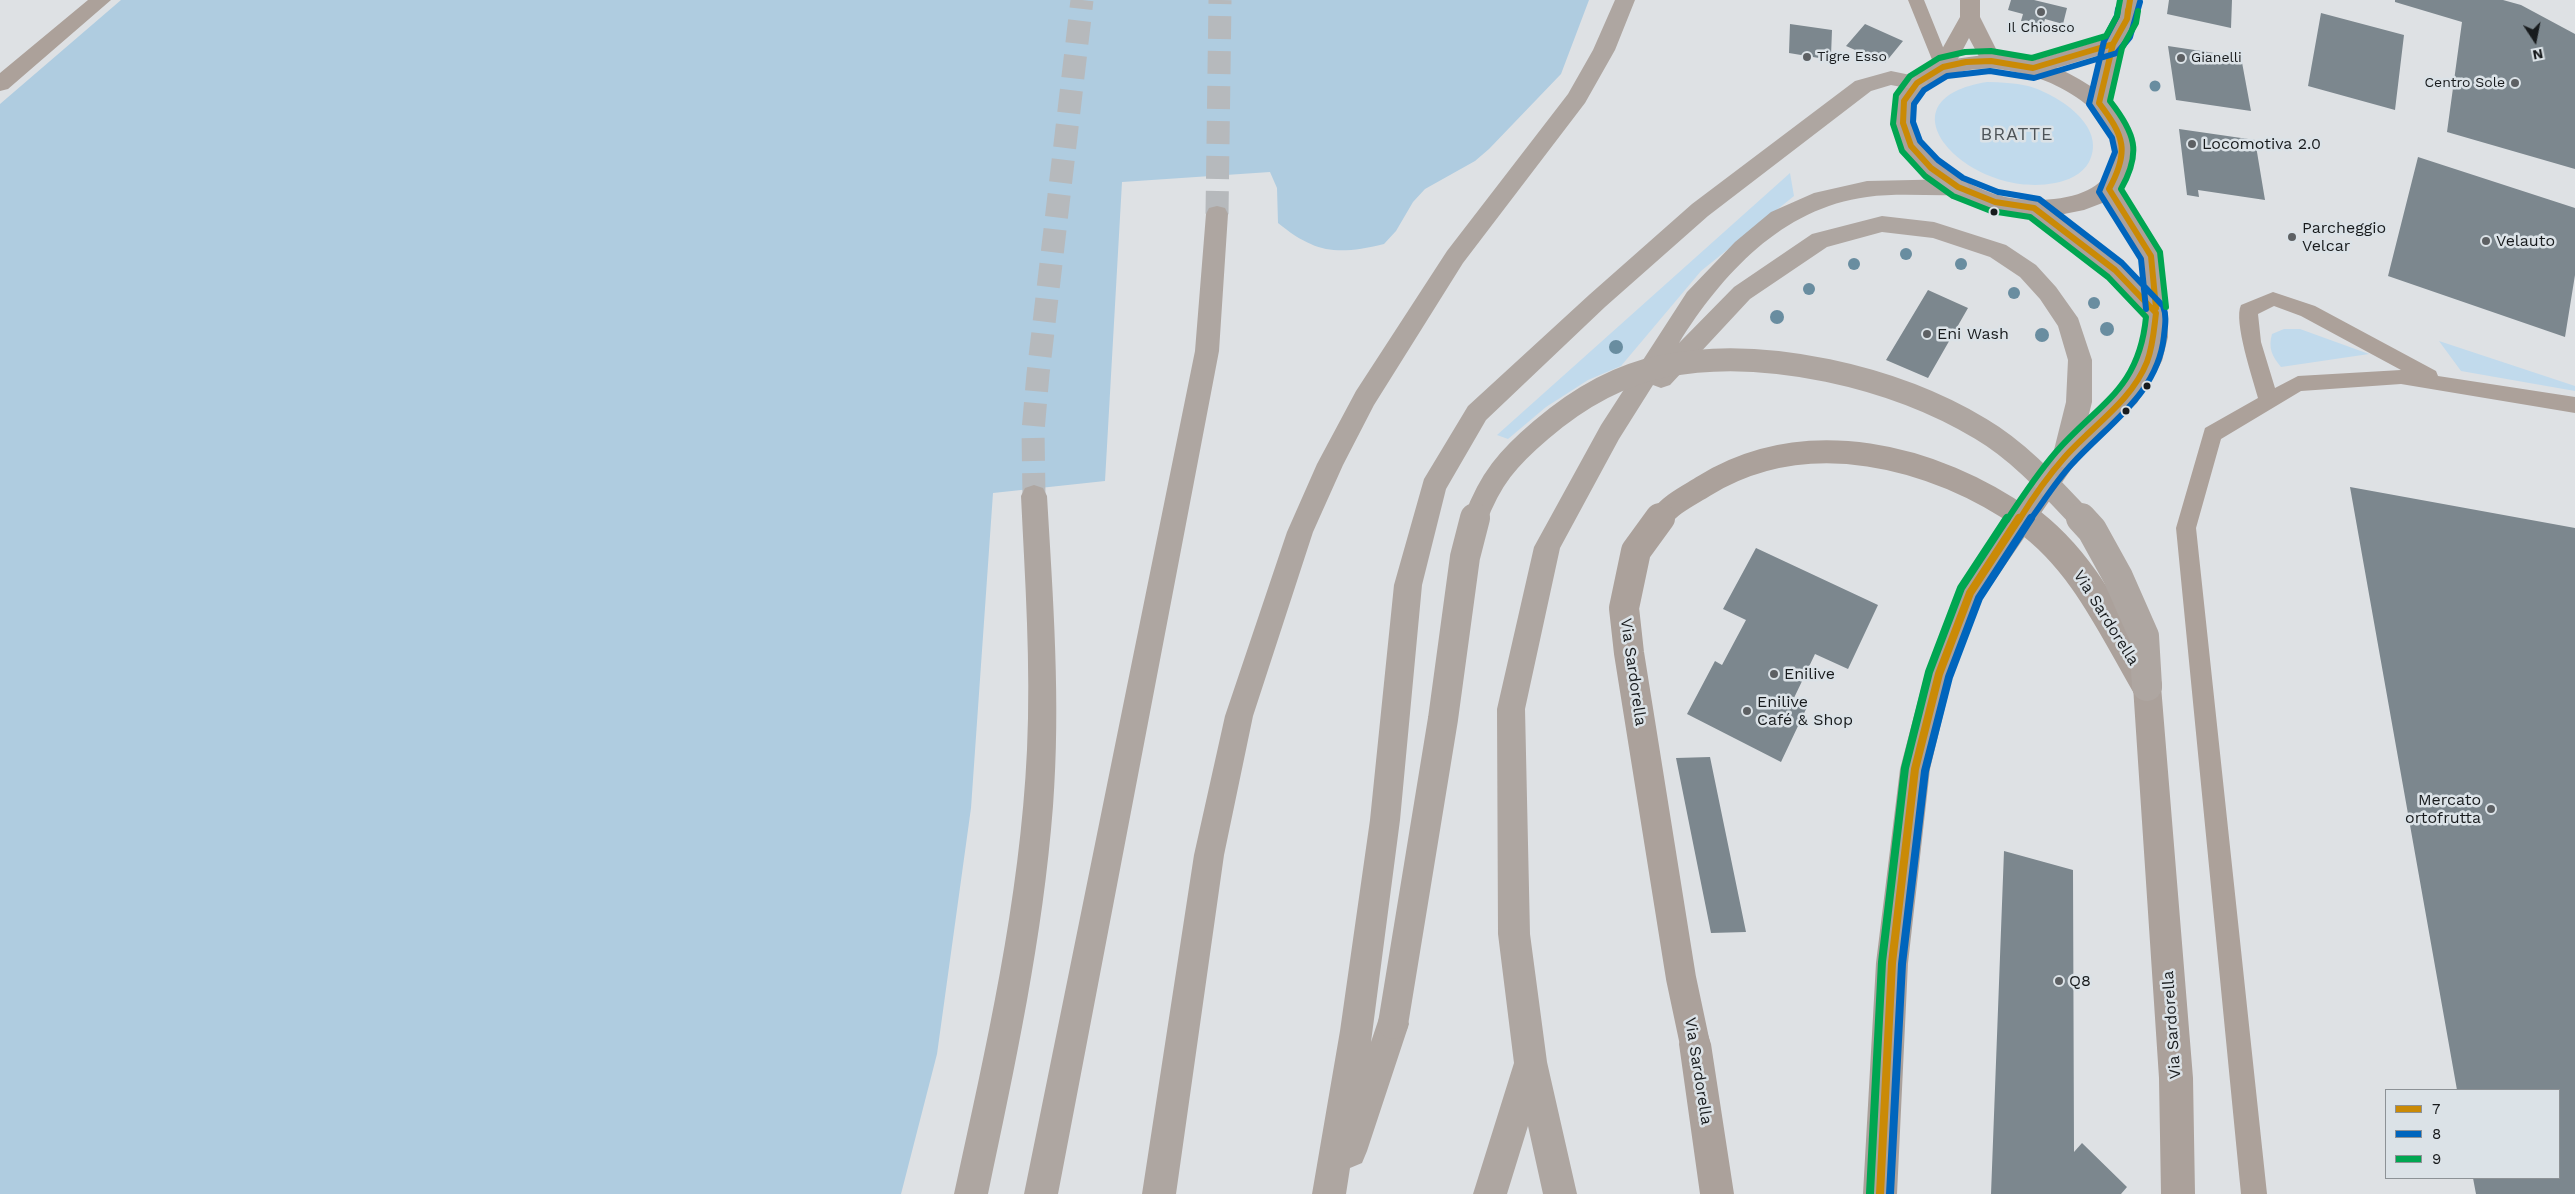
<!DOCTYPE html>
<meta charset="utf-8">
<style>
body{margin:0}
#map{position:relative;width:2575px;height:1194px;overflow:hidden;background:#dee1e4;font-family:"Work Sans",sans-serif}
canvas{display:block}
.legend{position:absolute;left:2385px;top:1089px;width:175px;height:90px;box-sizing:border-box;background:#dbe2e7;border:1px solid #8d9296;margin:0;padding:6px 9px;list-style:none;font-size:15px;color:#181b1d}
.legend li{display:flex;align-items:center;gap:10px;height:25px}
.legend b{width:25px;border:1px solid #8d9296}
.north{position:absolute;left:2510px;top:15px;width:50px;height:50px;-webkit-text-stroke:4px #dbe2e7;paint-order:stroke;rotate:169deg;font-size:14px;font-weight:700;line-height:20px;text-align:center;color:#181b1d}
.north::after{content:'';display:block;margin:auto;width:18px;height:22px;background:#181b1d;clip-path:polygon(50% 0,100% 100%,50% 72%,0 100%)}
</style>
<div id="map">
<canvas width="2575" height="1194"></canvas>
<ul class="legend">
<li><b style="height:6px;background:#ca8a06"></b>7</li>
<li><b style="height:6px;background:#0065bd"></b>8</li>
<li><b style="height:6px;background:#00a651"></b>9</li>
</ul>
<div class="north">N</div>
</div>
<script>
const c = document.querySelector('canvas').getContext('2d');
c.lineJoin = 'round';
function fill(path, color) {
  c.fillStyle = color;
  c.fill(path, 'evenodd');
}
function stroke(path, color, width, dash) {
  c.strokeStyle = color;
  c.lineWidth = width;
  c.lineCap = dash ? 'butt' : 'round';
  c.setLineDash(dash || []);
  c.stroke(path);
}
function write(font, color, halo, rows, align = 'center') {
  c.font = font + ' "Work Sans",sans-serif';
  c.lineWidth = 5;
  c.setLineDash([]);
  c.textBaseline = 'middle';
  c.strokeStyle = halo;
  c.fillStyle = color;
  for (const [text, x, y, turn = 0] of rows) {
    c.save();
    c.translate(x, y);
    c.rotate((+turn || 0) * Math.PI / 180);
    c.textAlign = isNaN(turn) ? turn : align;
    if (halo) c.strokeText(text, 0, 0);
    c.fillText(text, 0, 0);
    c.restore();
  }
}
const green = new Path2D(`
 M1987,82C2001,82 2014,83 2028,86C2057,94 2108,126 2089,162C2083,174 2067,181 2055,183C1970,200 1873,100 1987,82Z
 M1790,173L1794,196L1701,271L1621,366L1588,380L1546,407L1508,439L1497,435Z
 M2284,329H2300L2369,354L2281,367C2272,356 2268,348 2272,334Z
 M2439,341L2575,386V391L2461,371Z`);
const forest = new Path2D(`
 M121,0H1589L1561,74L1489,149L1475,161L1425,189L1413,202L1396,231L1384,244C1338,255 1316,254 1278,223L1277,188L1270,172L1122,182L1105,481L993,493L971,808L937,1054L901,1194H0V104Z`);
const building = new Path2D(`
 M2011,0H2034L2067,8L2063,24L2045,19L2043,26L2021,21L2023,14L2008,10Z
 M2169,0H2232L2231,28L2167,14Z
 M2395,0H2503L2521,5L2575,34V169L2447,132L2462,22L2395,2Z
 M2321,13L2404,35L2395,110L2308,86Z
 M1790,24L1832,30L1831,56L1825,59L1789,53Z
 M1865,24L1903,41L1885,63L1846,46Z
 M2168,46L2241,57L2251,111L2176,100Z
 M2179,129L2255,140L2265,200L2198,190L2199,197L2187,195Z
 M2418,157L2575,208V275L2565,337L2388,276Z
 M1928,290L1968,308L1928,378L1886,360Z
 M2350,487L2575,528V1194H2476L2473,1178H2559V1090H2457Z
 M1756,548L1878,605L1848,669L1815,654L1793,700L1807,707L1781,762L1687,714L1715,661L1722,665L1746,620L1723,609Z
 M1710,757L1746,932L1711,933L1676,758Z
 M2004,851L2073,870L2074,1152L2082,1143L2127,1187L2121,1194H1991Z`);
const highwayTunnel = new Path2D(`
 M1217,214L1220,0
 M1034,496L1033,431L1038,374L1082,0`);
const lane = new Path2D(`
 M1908,0H1924L1951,67L1949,71H1937L1935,67Z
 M2273,292L2315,306L2436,371L2438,376L2575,397V413L2401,384L2301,391L2221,439L2196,528L2267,1194H2241L2176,528L2205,428L2258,398C2253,379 2233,321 2241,305ZM2274,306L2301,316L2401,370L2298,376L2275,388L2261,342L2258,314Z`);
const street = new Path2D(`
 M88,0H111L8,89L0,91V73Z
 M1960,0H1980V17L2002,61L1998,66L1991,68L1984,66L1969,38L1951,72L1943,74L1935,72L1932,67L1960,17Z`);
const secondary = new Path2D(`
 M2120,0H2140L2137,19L2123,44L2107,108L2099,110L2091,108L2088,103L2100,55L2033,75L2025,73L2022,68L2025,63L2105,39L2117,19Z`);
const primary = new Path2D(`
 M1991,54C2009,56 2027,58 2044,63C2097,82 2163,128 2121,190L2163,256L2168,337L2162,361L2137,403L2074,465L1982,599L1953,674L1930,769L1908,963L1897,1194H1863L1876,963L1900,769L1925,674L1960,585L2056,451L2119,389L2138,359L2144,337V316L2107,276L2029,216L1994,210L1953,194L1921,171L1899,144L1892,126L1895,101L1905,84L1914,74L1926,67L1947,60ZM1991,68C2023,72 2049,79 2076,97C2132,135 2126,192 2054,199C2035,201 2015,200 1998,195C1963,184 1907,152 1915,110C1923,74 1961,70 1991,68ZM2105,202L2139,257L2141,283L2123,264L2059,215L2084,210Z
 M2147,673L2157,677L2161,686L2193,1078L2195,1194H2161L2159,1078L2133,686L2137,677Z
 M1695,1028L1707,1032L1711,1044L1734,1194H1700L1679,1044L1683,1032Z`);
const highway = new Path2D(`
 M1615,0H1635L1615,50L1585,103L1463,263L1374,405L1343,465L1313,532L1253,716L1224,855L1176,1194H1142L1194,855L1225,716L1287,532L1317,464L1356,391L1447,251L1568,94L1593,50Z
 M1891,71L1925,78L1928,83L1925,88L1917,90L1891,85L1871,91L1708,216L1605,307L1486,420L1446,489L1422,585L1400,820L1371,1042L1381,1012L1393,1008L1405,1012L1409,1024L1367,1151L1362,1163L1350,1168L1346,1194H1312L1340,1031L1370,820L1394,585L1424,479L1468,406L1589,295L1692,204L1855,81Z
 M1958,179L1966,181L1969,187L1966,193L1958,195C1928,196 1896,193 1867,197C1782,208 1722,274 1679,343L1734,287L1812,234L1882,216L1934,222L2006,245L2036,265L2056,287L2078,318L2092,360V402L2078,458L2074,465L2065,468L2056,465L2052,458L2066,402L2068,360L2058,326L2040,299L2020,277L1990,257L1933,238L1882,232L1827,247L1750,299L1670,385L1661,388L1653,385L1619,439L1560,548L1525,709L1530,934L1547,1062L1577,1194H1543L1528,1126L1507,1194H1473L1514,1063L1498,934L1497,709L1534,547L1601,425L1687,292L1735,242L1771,212L1814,193L1867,181Z
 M1217,206L1225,208L1228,214L1219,351L1058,1194H1024L1195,351L1206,214L1209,208Z
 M1034,485L1043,488L1047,496C1053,599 1061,703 1053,806C1043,937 1015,1066 988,1194H954C986,1047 1020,900 1027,750C1031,665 1025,580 1021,496L1025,488Z`);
const primaryBridgeFar1 = new Path2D(`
 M1659,520C1670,504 1688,496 1704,486C1806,423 1934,455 2026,520`);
const primaryBridge = new Path2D(`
 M1660,518L1636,551L1624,608L1629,653L1681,978L1695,1044
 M2024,518C2083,560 2112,626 2147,686`);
const highwayBridgeFar1 = new Path2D(`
 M1475,520C1490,479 1508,458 1541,430C1576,400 1618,375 1664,366C1764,346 1895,377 1981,429C2020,452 2051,487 2082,520`);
const highwayBridge = new Path2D(`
 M2081,518L2092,530L2118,577L2144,636L2147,686
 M1393,1024L1443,719L1465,557L1475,518`);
const bus1Far1 = new Path2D(`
 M2128,10L2127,19L2113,44L2099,103C2124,136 2130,151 2109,189L2151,256L2156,308
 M2019,520C2032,499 2048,476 2064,458C2092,426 2131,402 2147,362C2153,346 2154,329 2156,313L2115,270L2034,208L1995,202L1958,187L1931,168L1911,146L1903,123L1904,101L1917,83L1943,67L1966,62L1991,61L2033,68L2113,44L2127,19L2130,0`);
const bus1 = new Path2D(`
 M1880,1194L1892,963L1915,769L1939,674L1970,593L2019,518`);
const bus2Far1 = new Path2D(`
 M2118,9L2117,16L2104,41L2089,104L2112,138L2115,152L2099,192L2141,259L2146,309
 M2030,520C2044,501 2056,481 2072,464C2108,424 2158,394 2164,336C2165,326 2167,316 2163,306L2122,263L2039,199L1998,192L1963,178L1938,160L1920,141L1913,122L1914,104L1924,90L1947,76L1990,71L2034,78L2117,53L2130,37L2140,2`);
const bus2 = new Path2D(`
 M1890,1194L1902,964L1925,771L1949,677L1979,598L2031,518`);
const bus3Far1 = new Path2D(`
 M2138,11L2136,23L2122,48L2110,101C2135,133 2142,152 2121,189L2160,252L2166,307
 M2007,520C2022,497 2038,473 2056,452C2099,403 2139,390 2146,317L2108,277L2030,217L1991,211L1953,196L1925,176L1902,151L1893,124L1896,95L1910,76L1939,58L1965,52L1991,51L2032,58L2106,36L2117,16L2120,0`);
const bus3 = new Path2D(`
 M1870,1193L1882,962L1905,768L1929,672L1961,588L2007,518`);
const trees = [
 [2155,86,5.5],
 [1906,254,6],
 [1854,264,6],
 [1961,264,6],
 [1809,289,6],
 [2014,293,6],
 [2094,303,6],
 [1777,317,7],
 [2107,329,7],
 [2042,335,7],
 [1616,347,7]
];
const markers = [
 [2041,12,5,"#5d6063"],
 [1807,57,5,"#5d6063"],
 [2181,58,5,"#5d6063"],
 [2515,83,5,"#5d6063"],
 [2192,144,5,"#5d6063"],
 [1994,212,4.5,"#181b1d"],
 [2292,237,5,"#5d6063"],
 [2486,241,5,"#5d6063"],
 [1927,334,5,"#5d6063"],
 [2147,386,4.5,"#181b1d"],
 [2126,411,4.5,"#181b1d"],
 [1774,674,5,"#5d6063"],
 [1747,711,5,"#5d6063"],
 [2491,809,5,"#5d6063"],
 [2059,981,5,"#5d6063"]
];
const farPoinames = [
 ["Il Chiosco",2041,28,"center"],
 ["Tigre Esso",1817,57],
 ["Gianelli",2191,58],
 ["Centro Sole",2505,83,"right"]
];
const poiNames = [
 ["Locomotiva 2.0",2202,144],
 ["Parcheggio",2302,228],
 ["Velcar",2302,246],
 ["Velauto",2496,241],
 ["Eni Wash",1937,334],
 ["Enilive",1784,674],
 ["Enilive",1757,702],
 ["Café & Shop",1757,720],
 ["Mercato",2481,800,"right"],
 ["ortofrutta",2481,818,"right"],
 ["Q8",2069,981]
];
const streetNames = [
 ["Via Sardorella",2106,618,58],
 ["Via Sardorella",1633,672,82],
 ["Via Sardorella",2172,1025,-94],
 ["Via Sardorella",1698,1071,81]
];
const neighbourhoodNames = [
 ["BRATTE",2017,135]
];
fill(green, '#c1daec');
fill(forest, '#afcce0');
fill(building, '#7c878e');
stroke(highwayTunnel, '#b6b9bc', 23, [23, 12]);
fill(lane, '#aca19a');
fill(street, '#aca19a');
fill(secondary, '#aaa099');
fill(primary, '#aba19b');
fill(highway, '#aea6a1');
stroke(primaryBridgeFar1, '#aba19b', 23);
stroke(primaryBridge, '#aba19b', 30);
stroke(highwayBridgeFar1, '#aea6a1', 23);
stroke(highwayBridge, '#aea6a1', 30);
stroke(bus1Far1, '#ca8a06', 6);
stroke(bus1, '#ca8a06', 8);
stroke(bus2Far1, '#0065bd', 6);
stroke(bus2, '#0065bd', 8);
stroke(bus3Far1, '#00a651', 6);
stroke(bus3, '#00a651', 8);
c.fillStyle = '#698da0';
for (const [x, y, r] of trees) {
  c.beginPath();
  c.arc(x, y, r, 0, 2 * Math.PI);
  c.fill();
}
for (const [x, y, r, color] of markers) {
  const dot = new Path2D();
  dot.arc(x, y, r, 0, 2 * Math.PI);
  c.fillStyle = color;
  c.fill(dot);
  stroke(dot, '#dbe2e7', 2);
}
write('14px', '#181b1d', '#dbe2e7', farPoinames, 'left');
write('16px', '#181b1d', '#dbe2e7', poiNames, 'left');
write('16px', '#181b1d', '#dbe2e7', streetNames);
c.letterSpacing = '1px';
write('18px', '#4e5458', '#dbe2e7', neighbourhoodNames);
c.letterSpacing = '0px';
</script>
